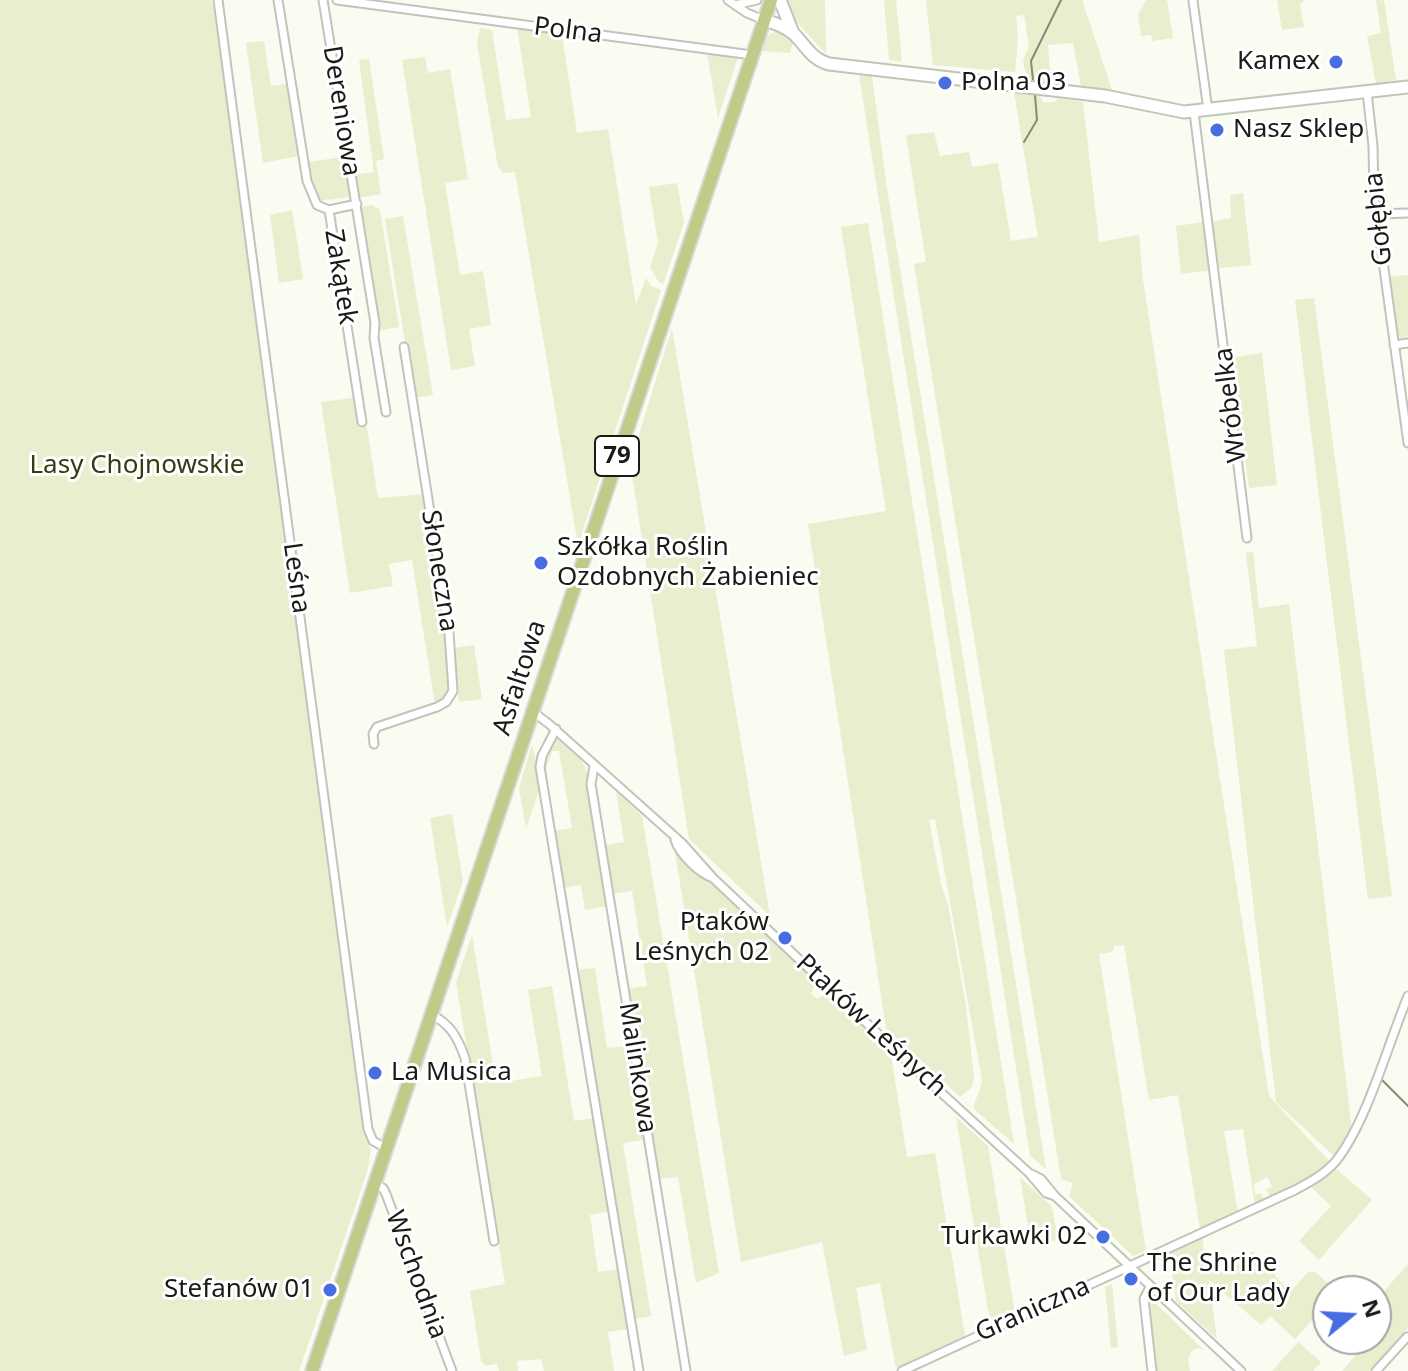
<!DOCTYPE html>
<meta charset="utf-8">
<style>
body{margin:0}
#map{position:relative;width:1408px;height:1371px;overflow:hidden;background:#f9fcf0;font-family:"Noto Sans",sans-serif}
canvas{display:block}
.north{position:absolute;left:1312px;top:1275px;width:80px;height:80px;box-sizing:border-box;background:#fff;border:2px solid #a3a3a2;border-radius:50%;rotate:72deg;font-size:22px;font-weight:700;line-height:32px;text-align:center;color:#1a1a16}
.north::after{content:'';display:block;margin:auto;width:28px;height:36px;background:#476de0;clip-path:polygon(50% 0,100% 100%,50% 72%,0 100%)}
</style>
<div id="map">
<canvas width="1408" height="1371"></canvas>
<div class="north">N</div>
</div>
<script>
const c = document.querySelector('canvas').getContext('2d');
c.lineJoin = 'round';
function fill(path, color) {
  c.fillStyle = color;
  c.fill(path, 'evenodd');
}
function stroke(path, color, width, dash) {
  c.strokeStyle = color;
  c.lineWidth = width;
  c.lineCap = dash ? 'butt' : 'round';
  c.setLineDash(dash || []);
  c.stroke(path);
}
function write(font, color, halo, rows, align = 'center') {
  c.font = font + ' "Noto Sans",sans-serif';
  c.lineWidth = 6;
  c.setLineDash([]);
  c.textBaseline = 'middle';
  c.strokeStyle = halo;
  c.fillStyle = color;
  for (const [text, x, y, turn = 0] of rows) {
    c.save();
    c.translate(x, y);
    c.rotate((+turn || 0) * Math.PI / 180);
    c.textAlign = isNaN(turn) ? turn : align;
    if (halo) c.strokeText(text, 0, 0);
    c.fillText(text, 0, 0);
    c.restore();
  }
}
const green = new Path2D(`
 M0,0H211L219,27L363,1131L371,1149L368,1169L299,1371H0Z
 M787,0H825L826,54L794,19Z
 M884,0H896L902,62L889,60Z
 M926,0H1082L1112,90L1081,86L1073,43L1048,45L1051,83L1027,80L1023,60L1029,47L1024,15L1016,16C1019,36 1017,52 1015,72L933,65Z
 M1146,0H1167L1173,38L1152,41L1151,35L1141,36L1138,15Z
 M1277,0H1304L1300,5L1304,27L1282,30Z
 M1376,0H1384L1396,80L1376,84L1367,36L1381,33Z
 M517,27L562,35L577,133L608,129L636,305L646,278L651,286L661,290L578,545L515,172L503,173L498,167L477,44L480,28L492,30L506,120L531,117Z
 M776,31L787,35L793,43L790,53L762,51L767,36Z
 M264,41L271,86L287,84L298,156L263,163L246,43Z
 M707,53L738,57L718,118Z
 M425,57L428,73L450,69L468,179L445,183L460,275L483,271L491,325L469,329L475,366L451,370L402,60Z
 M369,59L384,159L376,161L381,194L358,198L353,175L374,172L359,60Z
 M859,75L872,76L886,182L1046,1169L1030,1156Z
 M1014,92L1040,96L1043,102H1055L1058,98L1083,102L1099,242L1139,235L1143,280L1269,1096L1331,1163L1315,1177L1271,1198L1266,1190L1272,1186L1267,1177L1254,1184L1255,1195L1260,1193L1264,1199L1255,1205L1243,1129L1224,1131L1238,1213L1200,1229L1178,1095L1149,1100L1124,945L1115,946L1112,952L1099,954L1146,1251L1133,1256L1069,1196L1073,1183L1061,1179L914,264L926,262L906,135L934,132L940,156L969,152L972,167L998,163L1011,241L1038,237Z
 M343,157L350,197L318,201L313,197L308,162Z
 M677,183L684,223L663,284L658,281L650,267L658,243L649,187Z
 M1243,193L1251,265L1218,268L1208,222L1231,218L1230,195Z
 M372,205L380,210L399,327L376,331L359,207Z
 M292,210L303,279L279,283L270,215Z
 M403,216L433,395L414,398L385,219Z
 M1203,222L1212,270L1181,274L1176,226Z
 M868,223L1014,1144L974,1109C974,1099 981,1092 982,1080L935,819L929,820L941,885L948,904L966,1007L974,1076L972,1087L960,1097L886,1028L808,524L886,511L841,227Z
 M1408,275V336L1401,338L1396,334L1389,277Z
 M1314,298L1392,896L1368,899L1295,300Z
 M672,328L770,916L689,839L630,463Z
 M1262,353L1277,485L1249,488L1231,354L1236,357Z
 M353,398L358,428L367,427L378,498L425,494L448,640L451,687L444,700L435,705L412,560L389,564L393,586L350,593L321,402Z
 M1253,552L1259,608L1289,604L1352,1131L1335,1157L1276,1102L1224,650L1257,646L1246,553Z
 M474,645L482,699L459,702L453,648Z
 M557,739C571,743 582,759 587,772L607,906L585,910L581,885L562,888L552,831L572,828L559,751H552L544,776C542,765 548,746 557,739Z
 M532,744L541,784L526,829L519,788Z
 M616,791L642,816L719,1273L696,1283L678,1177L658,1179L627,989L647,986L632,891L612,894L604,845L624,842Z
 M452,814L463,881L447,927L430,818Z
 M674,846L812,975L816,983L811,994L817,999L828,992L852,1015L849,1018L852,1022L856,1018L866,1031L875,1035L890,1049L907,1157L935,1153L965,1336L896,1368L880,1283L856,1288L867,1350L844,1356L822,1242L741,1262Z
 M472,935L496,1083L542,1076L528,990L552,986L574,1121L595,1118L611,1211L590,1215L598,1272L620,1269L629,1329L608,1332L614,1371H544L541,1359L517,1361L518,1371H499L497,1364L486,1366L481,1361L470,1291L505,1284L456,982Z
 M595,968L607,1048L627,1046L643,1140L623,1143L651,1316L633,1319L576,970Z
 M956,1117L988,1146L1015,1313L995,1323L990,1322Z
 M1335,1168L1372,1200L1319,1260L1299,1241L1331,1206L1312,1188Z
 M1020,1177L1052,1207L1058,1240L1031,1244Z
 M1202,1236L1207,1270L1216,1267L1225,1275L1253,1251L1290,1292L1308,1272H1315L1337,1291H1328V1302L1295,1339L1270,1316L1261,1325L1209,1280L1217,1339L1176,1301L1169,1251Z
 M1408,1264V1328L1370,1371H1342L1370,1339H1376V1333L1388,1319L1376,1310V1300Z
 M1112,1284L1118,1347L1111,1348L1105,1287Z
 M1152,1300L1204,1350L1197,1348L1191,1352L1188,1359L1190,1371H1155L1147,1301Z
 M1298,1342L1321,1362L1313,1371H1272Z`);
const stream = new Path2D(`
 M1033,80L1031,61L1061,0
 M1024,142L1037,120L1035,95
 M1381,1079L1408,1106`);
const street = new Path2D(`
 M218,0L368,1129L373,1141L386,1148
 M278,0L307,181L317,205L329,210L362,422
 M323,0L375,323L374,338L386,412
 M337,0L752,55
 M728,0L747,13L764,20
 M1193,1L1208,110
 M735,5L757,0
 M1367,92L1373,146L1374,196L1408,443
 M1194,112L1247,538
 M329,210L357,204
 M1376,214L1408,213
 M1394,345L1408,343
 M532,711L549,724L682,843L713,878L910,1064L1029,1173L1046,1193L1055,1196
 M556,729L542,756L540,767L639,1371
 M374,744L373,734L377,727L437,707L446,702L453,691L449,632L404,347
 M594,766L591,784L686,1371
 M675,840C680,855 699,873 713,878
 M430,1014C450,1023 458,1038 465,1058L494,1241
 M1031,1174L1041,1179L1055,1196L1241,1371
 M374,1184L383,1188L386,1194L452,1371
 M1150,1287L1144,1299L1152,1371
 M902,1371L1295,1190C1310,1182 1325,1174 1336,1161C1367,1122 1388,1044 1408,996
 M1376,1371L1407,1337`);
const secondary = new Path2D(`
 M780,0L793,33
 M764,20C775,23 786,27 794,34C806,46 811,59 829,64L1105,96L1184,112L1408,87`);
const primary = new Path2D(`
 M312,1371L771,0`);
const markers = [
 [1336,62,8,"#476de0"],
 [945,83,8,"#476de0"],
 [1217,130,8,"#476de0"],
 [541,563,8,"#476de0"],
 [785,938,8,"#476de0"],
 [375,1073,8,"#476de0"],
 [1103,1237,8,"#476de0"],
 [1131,1279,8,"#476de0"],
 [330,1290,8,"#476de0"]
];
const shields = [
 [617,456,44]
];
const shieldNames = [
 ["79",617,456]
];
const streetNames = [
 ["Polna",568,31,7],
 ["Dereniowa",341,111,81],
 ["Gołębia",1379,219,-96],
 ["Zakątek",340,277,81],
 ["Wróbelka",1231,405,-97],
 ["Słoneczna",439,571,81],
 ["Leśna",296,578,82],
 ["Asfaltowa",520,678,-72],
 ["Ptaków Leśnych",871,1026,43],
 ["Malinkowa",637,1068,81],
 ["Wschodnia",416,1275,70],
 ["Graniczna",1033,1310,-24]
];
const poiNames = [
 ["Kamex",1320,62,"right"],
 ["Polna 03",961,83],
 ["Nasz Sklep",1233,130],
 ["Szkółka Roślin",557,548],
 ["Ozdobnych Żabieniec",557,578],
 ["Ptaków",769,923,"right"],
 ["Leśnych 02",769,953,"right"],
 ["La Musica",391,1073],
 ["Turkawki 02",1087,1237,"right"],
 ["The Shrine",1147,1264],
 ["of Our Lady",1147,1294],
 ["Stefanów 01",314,1290,"right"]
];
const parkNames = [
 ["Lasy Chojnowskie",137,466]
];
fill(green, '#e8eece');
stroke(stream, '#878b70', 2);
stroke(street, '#c2c4b9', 11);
stroke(secondary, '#c2c4b9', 15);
stroke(primary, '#dadada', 16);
stroke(street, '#fff', 7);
stroke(secondary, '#fff', 11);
stroke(primary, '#c2ca89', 12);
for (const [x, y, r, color] of markers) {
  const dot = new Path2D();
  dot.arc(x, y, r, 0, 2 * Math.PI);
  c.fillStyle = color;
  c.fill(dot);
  stroke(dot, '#fff', 3);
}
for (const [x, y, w] of shields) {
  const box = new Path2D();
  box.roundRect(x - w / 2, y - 20, w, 40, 6);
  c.fillStyle = '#fff';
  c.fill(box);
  stroke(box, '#1a1a16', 2);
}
write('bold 24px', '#1a1a16', null, shieldNames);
write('26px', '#1a1a16', '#fff', streetNames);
write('26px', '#1a1a16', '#fff', poiNames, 'left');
write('26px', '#353b0e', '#fff', parkNames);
</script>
